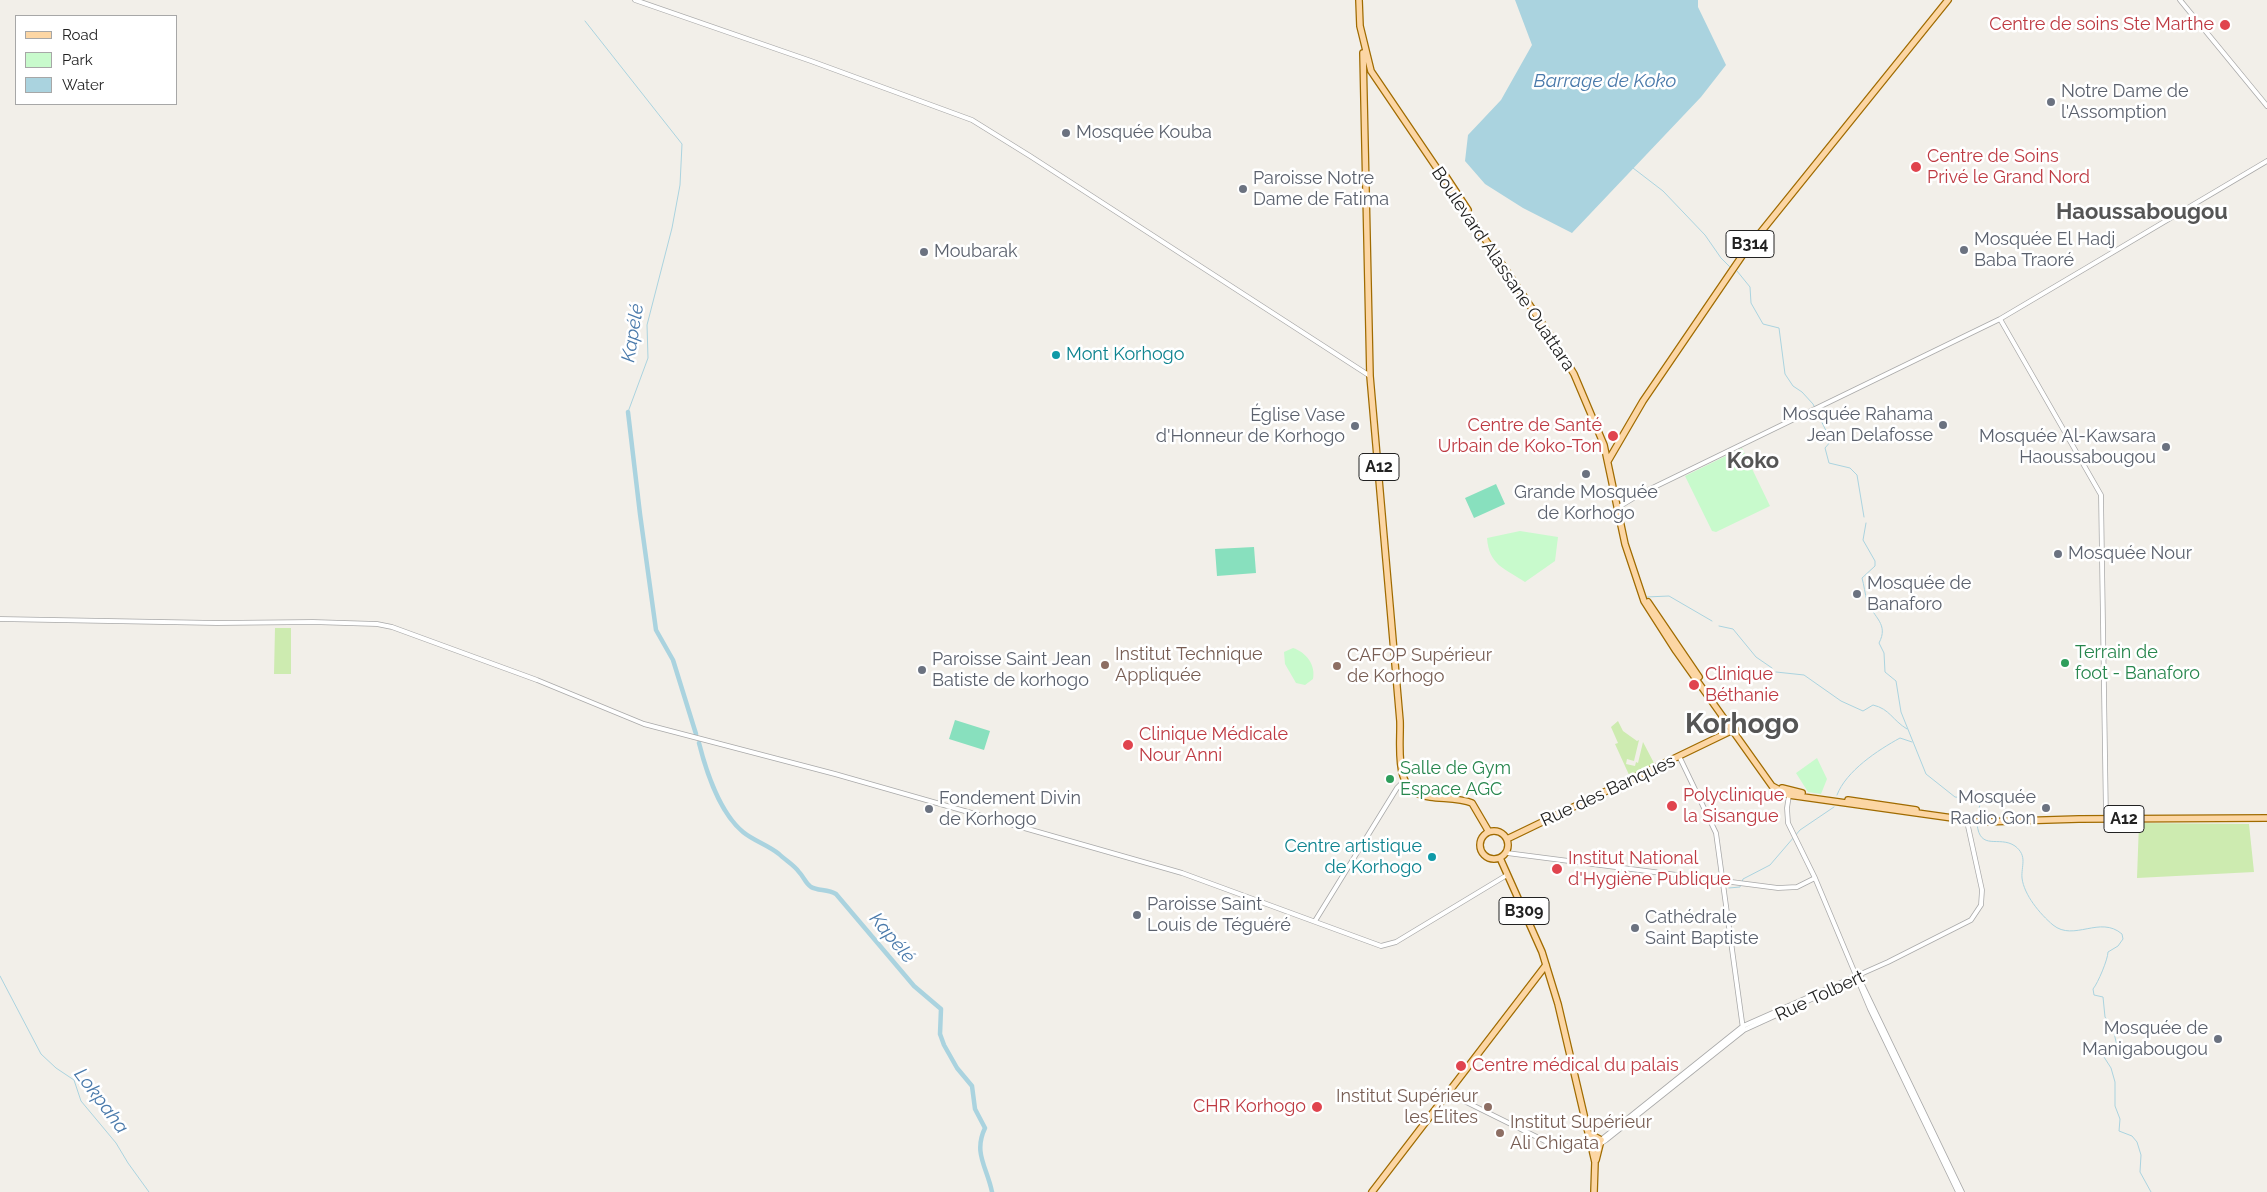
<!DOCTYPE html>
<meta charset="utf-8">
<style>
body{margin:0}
#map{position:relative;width:2267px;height:1192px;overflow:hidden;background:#f2efe9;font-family:Raleway,sans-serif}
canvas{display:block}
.legend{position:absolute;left:15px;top:15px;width:162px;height:90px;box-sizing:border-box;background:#fff;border:1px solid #a7a7a7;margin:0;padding:6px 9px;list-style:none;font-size:15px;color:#222}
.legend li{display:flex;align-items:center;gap:10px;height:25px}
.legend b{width:25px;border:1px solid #a7a7a7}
</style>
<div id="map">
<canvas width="2267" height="1192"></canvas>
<ul class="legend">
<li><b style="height:6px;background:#fcd6a4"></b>Road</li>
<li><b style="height:14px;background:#c8facc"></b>Park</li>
<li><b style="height:14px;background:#aad3df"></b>Water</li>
</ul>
</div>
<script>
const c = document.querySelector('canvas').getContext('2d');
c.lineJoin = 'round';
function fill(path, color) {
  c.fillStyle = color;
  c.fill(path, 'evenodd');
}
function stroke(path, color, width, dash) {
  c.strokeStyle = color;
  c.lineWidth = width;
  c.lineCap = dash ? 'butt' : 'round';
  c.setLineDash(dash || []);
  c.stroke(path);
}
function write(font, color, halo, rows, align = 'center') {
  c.font = font + ' Raleway,sans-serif';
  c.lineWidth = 5;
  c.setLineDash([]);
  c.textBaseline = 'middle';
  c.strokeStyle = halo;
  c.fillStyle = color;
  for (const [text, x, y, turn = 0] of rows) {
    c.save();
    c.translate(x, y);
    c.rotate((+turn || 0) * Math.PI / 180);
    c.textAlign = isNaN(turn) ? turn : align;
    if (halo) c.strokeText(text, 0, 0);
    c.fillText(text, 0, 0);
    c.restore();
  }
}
const grass = new Path2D(`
 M275,628H291V674H274Z
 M1618,721L1623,731L1637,741L1639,740L1634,761L1627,759L1626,764L1635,766L1636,762L1638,763L1643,742L1655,765L1630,777L1615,744L1618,743L1611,727Z
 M2139,823L2249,824L2254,872L2137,878Z`);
const park = new Path2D(`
 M1742,448L1770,506L1716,532L1712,531L1685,476Z
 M1520,531L1558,537L1555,561L1525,582C1504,568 1489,565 1487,538Z
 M1293,648C1306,652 1316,665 1313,679L1305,685L1296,683L1285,664L1284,652Z
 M1817,758L1827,779L1821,794L1808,792L1796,773Z`);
const pitch = new Path2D(`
 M1496,484L1505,504L1474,518L1465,498Z
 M1254,547L1256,573L1217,576L1215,549Z
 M955,720L990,731L984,750L949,739Z`);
const water = new Path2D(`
 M1515,0H1698V7L1726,65L1701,97L1572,233L1523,208L1485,184L1465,161L1468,135L1501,100L1532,45Z`);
const stream = new Path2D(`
 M585,21L682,144L680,185L672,228L647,325L648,358L628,412
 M1633,168L1663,191L1705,235L1721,258L1730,267
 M1737,271L1750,287L1751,303L1763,324L1779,328L1785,374L1793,386L1802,392L1813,404L1831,441L1825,448L1829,463L1850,468L1857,475L1864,517
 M1866,523L1863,540L1875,561V566L1862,578C1864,585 1865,594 1867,601C1874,618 1889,624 1879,643L1884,653L1885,672L1896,681L1901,712L1926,774L1955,797L1975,799L1980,804L1977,820
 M1646,597L1669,596L1712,621
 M1719,626L1733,629L1756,657L1772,668
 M1776,672L1804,675L1841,701L1863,711L1873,705C1890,709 1892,720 1907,729
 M1837,795C1846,771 1878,750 1900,738L1912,742
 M1977,824C1980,852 1999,835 2015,846C2028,856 2021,866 2022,878C2024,895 2040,914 2053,925C2074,942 2100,915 2122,934L2123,939L2118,946L2108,952C2108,959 2098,983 2093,989L2094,995L2103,997L2105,1017L2113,1028L2118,1051L2116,1053L2106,1051L2104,1057L2111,1068L2115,1082V1106L2120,1119L2119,1131L2132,1136L2137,1142L2141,1155L2140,1172L2151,1192
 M1729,888L1740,887L1743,879L1770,865L1800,830L1834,807
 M0,976L41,1054L56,1068L74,1080L81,1101L116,1143L128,1163L149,1192`);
const river = new Path2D(`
 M628,412L640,514L656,630L673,660L696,734
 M699,743C706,771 720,813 743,832C754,841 768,845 779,854C785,860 794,865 799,872C804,877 805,883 811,887C818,891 828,889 836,894L914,986L941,1009L940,1034L944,1045L957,1068L972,1086L975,1109L985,1128C973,1153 987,1167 992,1192`);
const minor = new Path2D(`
 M635,0L811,61L972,120L1030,156L1370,376
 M2180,0L2267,106
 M2000,319L2101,495L2106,819
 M1617,508L1642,493L2000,319L2267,161
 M0,619L217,623L313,622L377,624L392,627L537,680L644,724L835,774L1182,873L1381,946L1396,942L1507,875
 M1679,756L1716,833L1743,1029
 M1789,795L1787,808L1788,823L1815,878L1870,1009L1958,1192
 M1507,853L1778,888L1797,887L1815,878
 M1315,921L1397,788L1404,781
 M1858,976L1962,1192
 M1845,984L1861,977
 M1448,1093L1551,1144C1568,1149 1586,1145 1602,1139L1743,1026L1888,962L1971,920L1981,905L1982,890L1966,817
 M1590,1145L1600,1144L1606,1140L1744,1030L1836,988`);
const major = new Path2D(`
 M1359,0L1360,26L1371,71L1554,341L1574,374L1604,445L1625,544L1644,601L1676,651L1772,786L1789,795L1981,822L2079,819L2267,818
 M1363,53L1370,376L1400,721C1401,749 1392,793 1430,797C1443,799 1459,798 1472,803L1489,832
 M1443,172L1468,210
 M1608,461L1643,401L1744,253L1948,0
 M1648,602L1699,677
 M1782,788L1802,793
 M1848,800L1916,810
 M1480 845a14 14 0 1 1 28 0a14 14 0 1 1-28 0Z
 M1507,839L1735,729
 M1500,858L1542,952L1558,1004L1595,1162L1594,1192
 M1590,1134L1601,1140
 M1596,1160L1600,1144
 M1372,1192L1546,965`);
const markers = [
 [2225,25,6,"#e0444e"],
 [2051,102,5,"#6b7280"],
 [1066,133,5,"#6b7280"],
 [1916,167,6,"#e0444e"],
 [1243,189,5,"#6b7280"],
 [1964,250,5,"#6b7280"],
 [924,252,5,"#6b7280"],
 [1056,355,5,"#0f9aa8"],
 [1943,425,5,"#6b7280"],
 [1355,426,5,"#6b7280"],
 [1613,436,6,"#e0444e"],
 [2166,447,5,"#6b7280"],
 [1586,474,5,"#6b7280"],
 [2058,554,5,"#6b7280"],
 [1857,594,5,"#6b7280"],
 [2065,663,5,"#2e9e5b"],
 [1105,665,5,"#8d6e63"],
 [1337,666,5,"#8d6e63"],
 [922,670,5,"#6b7280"],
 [1694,685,6,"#e0444e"],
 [1128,745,6,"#e0444e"],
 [1390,779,5,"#2e9e5b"],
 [1672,806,6,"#e0444e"],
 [2046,808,5,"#6b7280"],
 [929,809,5,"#6b7280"],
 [1432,857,5,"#0f9aa8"],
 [1557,869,6,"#e0444e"],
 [1137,915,5,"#6b7280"],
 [1635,928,5,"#6b7280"],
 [2218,1039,5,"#6b7280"],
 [1461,1066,6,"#e0444e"],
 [1317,1107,6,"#e0444e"],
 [1488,1107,5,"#8d6e63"],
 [1500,1133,5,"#8d6e63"]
];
const shields = [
 [1750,244,48],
 [1379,467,40],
 [2124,819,40],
 [1524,911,50]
];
const shieldNames = [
 ["B314",1750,244],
 ["A12",1379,467],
 ["A12",2124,819],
 ["B309",1524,911]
];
const healthNames = [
 ["Centre de soins Ste Marthe",2214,25,"right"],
 ["Centre de Soins",1927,157],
 ["Privé le Grand Nord",1927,178],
 ["Centre de Santé",1602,426,"right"],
 ["Urbain de Koko-Ton",1602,447,"right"],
 ["Clinique",1705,675],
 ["Béthanie",1705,696],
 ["Clinique Médicale",1139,735],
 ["Nour Anni",1139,756],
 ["Polyclinique",1683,796],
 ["la Sisangue",1683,817],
 ["Institut National",1568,859],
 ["d'Hygiène Publique",1568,880],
 ["Centre médical du palais",1472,1066],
 ["CHR Korhogo",1306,1107,"right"]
];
const worshipNames = [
 ["Notre Dame de",2061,92],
 ["l'Assomption",2061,113],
 ["Mosquée Kouba",1076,133],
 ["Paroisse Notre",1253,179],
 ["Dame de Fatima",1253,200],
 ["Mosquée El Hadj",1974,240],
 ["Baba Traoré",1974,261],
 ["Moubarak",934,252],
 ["Mosquée Rahama",1933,415,"right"],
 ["Jean Delafosse",1933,436,"right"],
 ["Église Vase",1345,416,"right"],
 ["d'Honneur de Korhogo",1345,437,"right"],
 ["Mosquée Al-Kawsara",2156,437,"right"],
 ["Haoussabougou",2156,458,"right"],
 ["Grande Mosquée",1586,493,"center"],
 ["de Korhogo",1586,514,"center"],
 ["Mosquée Nour",2068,554],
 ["Mosquée de",1867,584],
 ["Banaforo",1867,605],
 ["Paroisse Saint Jean",932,660],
 ["Batiste de korhogo",932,681],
 ["Mosquée",2036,798,"right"],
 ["Radio Gon",2036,819,"right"],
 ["Fondement Divin",939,799],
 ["de Korhogo",939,820],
 ["Paroisse Saint",1147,905],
 ["Louis de Téguéré",1147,926],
 ["Cathédrale",1645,918],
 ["Saint Baptiste",1645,939],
 ["Mosquée de",2208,1029,"right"],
 ["Manigabougou",2208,1050,"right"]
];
const streetNames = [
 ["Boulevard Alassane Ouattara",1503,269,56],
 ["Rue des Banques",1608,791,-25],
 ["Rue Tolbert",1820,996,-25]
];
const cultureNames = [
 ["Mont Korhogo",1066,355],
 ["Centre artistique",1422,847,"right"],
 ["de Korhogo",1422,868,"right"]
];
const leisureNames = [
 ["Terrain de",2075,653],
 ["foot - Banaforo",2075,674],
 ["Salle de Gym",1400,769],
 ["Espace AGC",1400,790]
];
const educationNames = [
 ["Institut Technique",1115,655],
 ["Appliquée",1115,676],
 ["CAFOP Supérieur",1347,656],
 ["de Korhogo",1347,677],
 ["Institut Supérieur",1478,1097,"right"],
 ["les Élites",1478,1118,"right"],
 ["Institut Supérieur",1510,1123],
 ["Ali Chigata",1510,1144]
];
const waterNames = [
 ["Barrage de Koko",1605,81],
 ["Kapélé",633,333,-81],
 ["Kapélé",892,938,50],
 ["Lokpaha",101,1101,53]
];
const districtNames = [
 ["Haoussabougou",2142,212],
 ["Koko",1753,461]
];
const townNames = [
 ["Korhogo",1742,725]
];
fill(grass, '#cdebb0');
fill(park, '#c8facc');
fill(pitch, '#88e0be');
fill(water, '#aad3df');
stroke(stream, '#aad3df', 1);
stroke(river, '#aad3df', 4.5);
stroke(minor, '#a9a9a9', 5.5);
stroke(major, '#a06b00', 8);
stroke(minor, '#fff', 4);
stroke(major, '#fcd6a4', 5.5);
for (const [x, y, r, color] of markers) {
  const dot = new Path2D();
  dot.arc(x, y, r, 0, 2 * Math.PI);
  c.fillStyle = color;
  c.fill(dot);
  stroke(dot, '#fff', 2);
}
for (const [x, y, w] of shields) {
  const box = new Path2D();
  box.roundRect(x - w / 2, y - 13.5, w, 27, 4);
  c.fillStyle = '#fff';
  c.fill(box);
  stroke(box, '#222', 1);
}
write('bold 16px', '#222', null, shieldNames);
write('18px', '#be3a42', '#fff', healthNames, 'left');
write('18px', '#5b616d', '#fff', worshipNames, 'left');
write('18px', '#222', '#fff', streetNames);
write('18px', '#0d838f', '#fff', cultureNames, 'left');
write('18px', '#27864d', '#fff', leisureNames, 'left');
write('18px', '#785e54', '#fff', educationNames, 'left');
write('italic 19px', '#4a7aab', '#fff', waterNames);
write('bold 22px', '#555', '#fff', districtNames);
write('bold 28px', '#555', '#fff', townNames);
</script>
